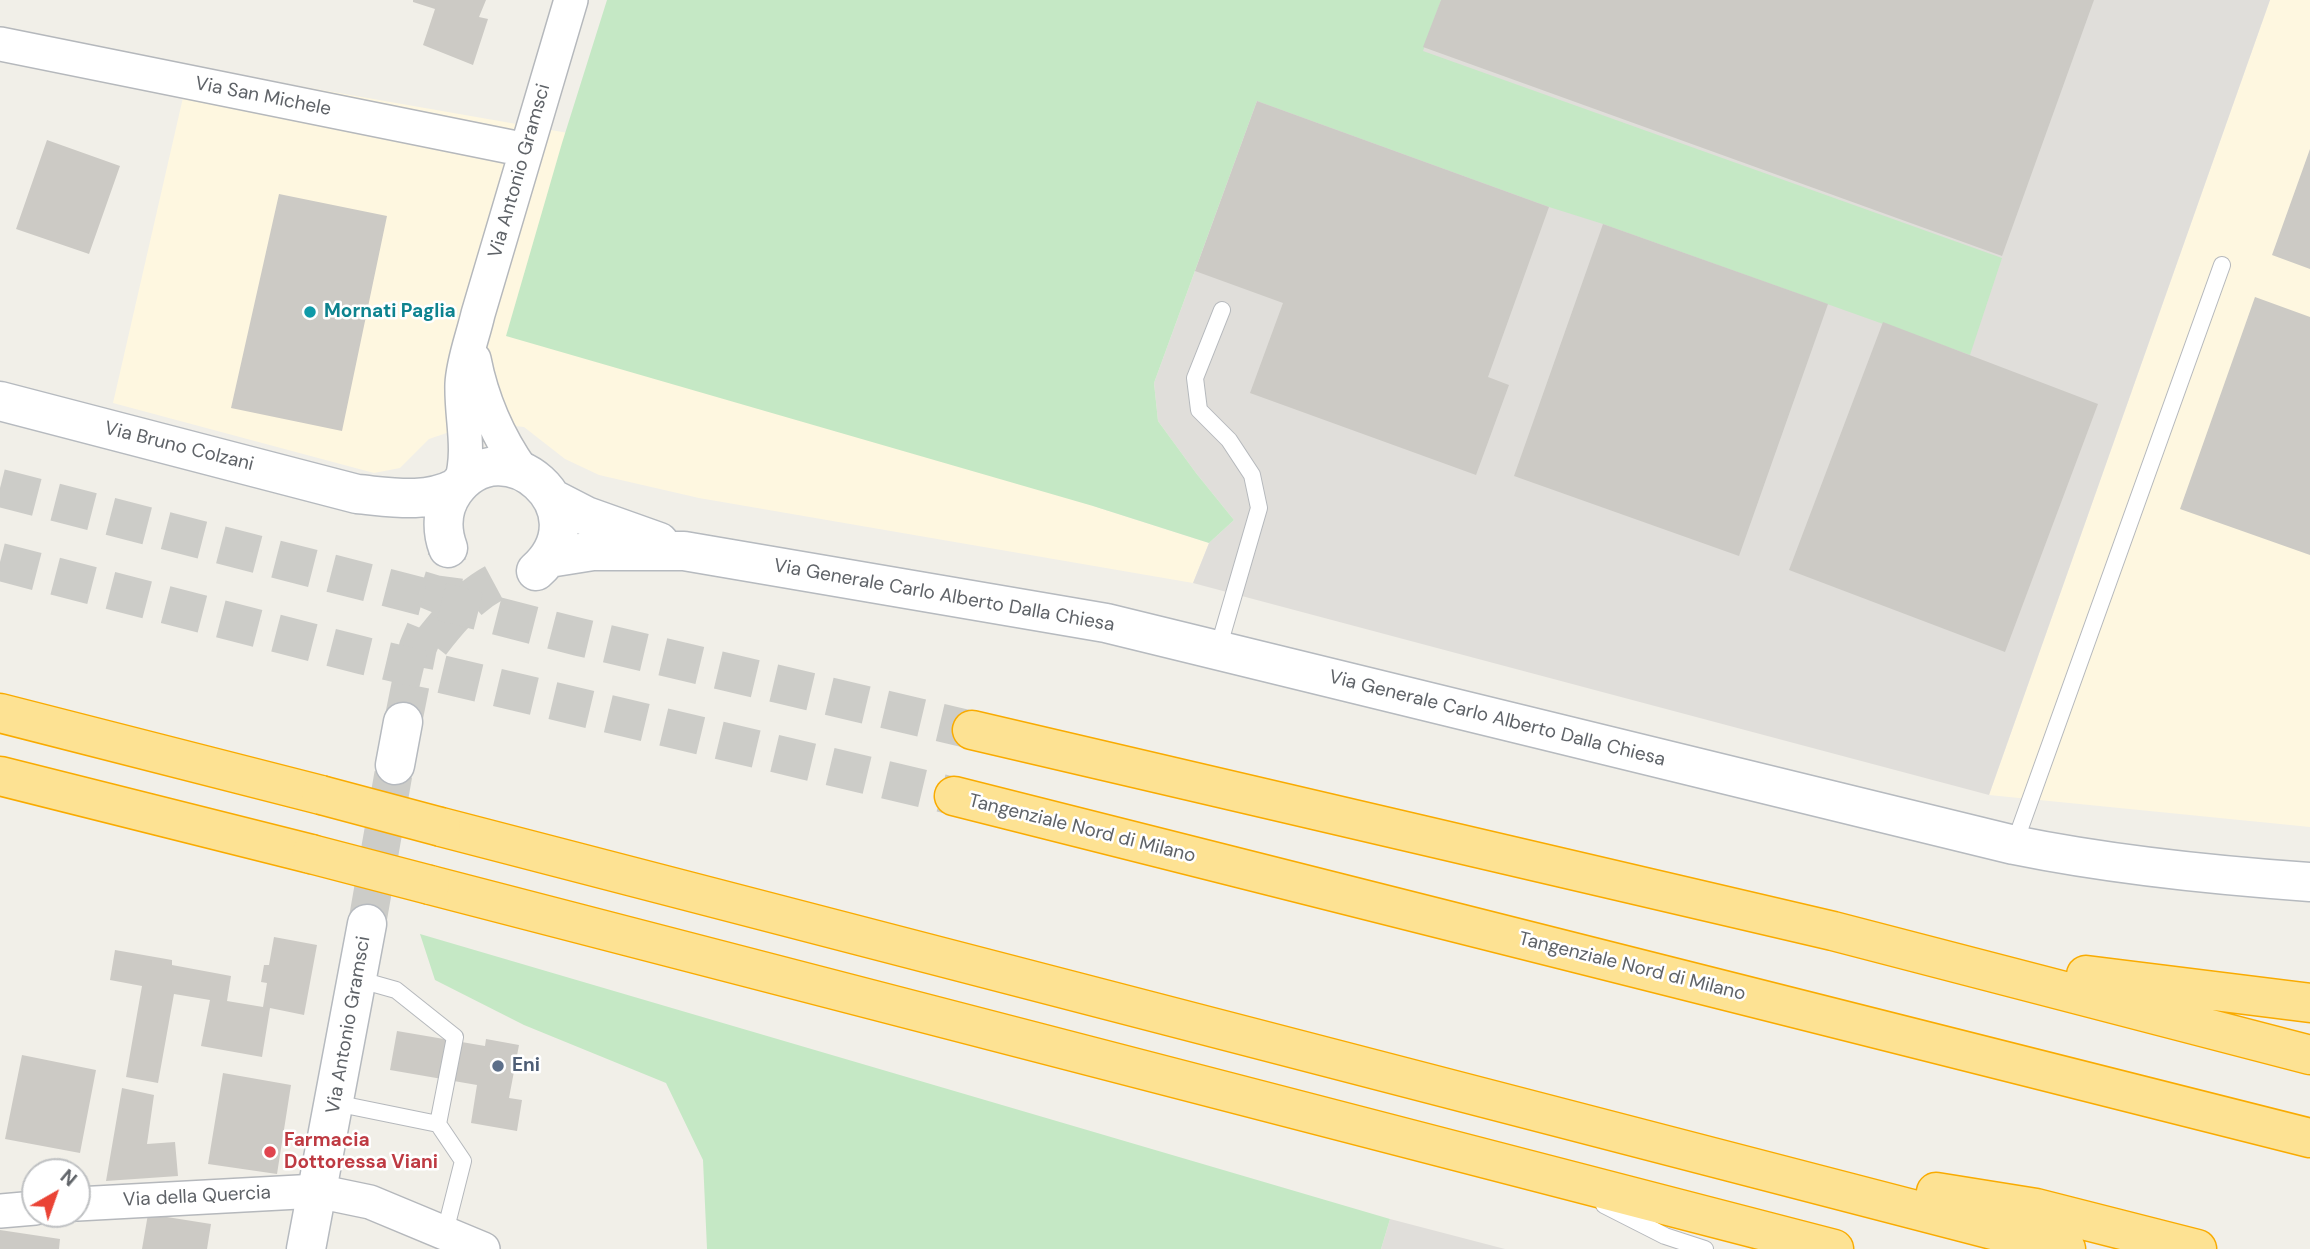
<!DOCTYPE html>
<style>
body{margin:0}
#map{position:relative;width:2310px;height:1249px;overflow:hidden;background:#f1efe8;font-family:"DM Sans",sans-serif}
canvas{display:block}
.north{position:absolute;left:21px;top:1158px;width:70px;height:70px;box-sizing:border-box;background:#fff;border:2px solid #bfc1c3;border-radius:50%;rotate:40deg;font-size:19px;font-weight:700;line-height:28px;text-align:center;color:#5f6368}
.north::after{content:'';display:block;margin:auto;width:24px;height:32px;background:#ea4335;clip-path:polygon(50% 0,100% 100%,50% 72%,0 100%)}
</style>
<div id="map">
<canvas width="2310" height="1249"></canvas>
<div class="north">N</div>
</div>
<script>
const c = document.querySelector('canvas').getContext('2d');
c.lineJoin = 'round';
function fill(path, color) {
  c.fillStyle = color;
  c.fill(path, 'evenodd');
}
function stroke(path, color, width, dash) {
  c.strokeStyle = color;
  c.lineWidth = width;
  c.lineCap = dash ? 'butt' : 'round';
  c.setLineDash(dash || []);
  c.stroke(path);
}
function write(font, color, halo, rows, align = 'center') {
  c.font = font + ' "DM Sans",sans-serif';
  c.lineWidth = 5;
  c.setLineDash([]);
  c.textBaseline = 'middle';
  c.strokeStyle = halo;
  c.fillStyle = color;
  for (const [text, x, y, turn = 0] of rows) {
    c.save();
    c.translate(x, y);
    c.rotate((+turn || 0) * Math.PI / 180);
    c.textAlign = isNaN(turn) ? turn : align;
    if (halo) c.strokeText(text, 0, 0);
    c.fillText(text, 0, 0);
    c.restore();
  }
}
const commercial = new Path2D(`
 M2270,0H2310V827L1989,795Z
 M190,67L568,133L1093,506L1209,543L1193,583L699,498L599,475L565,459L524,427L479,422L429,439L400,468L374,473L113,403Z`);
const industrial = new Path2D(`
 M1442,0H2270L1989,795L1193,583L1209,543L1234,520L1196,473L1158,421L1154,383L1257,101Z
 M1390,1219L1505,1249H1381Z`);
const green = new Path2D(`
 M607,0H1441L1423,51L2002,258L1970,355L1603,224L1549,207L1257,101L1154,383L1158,421L1196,473L1234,520L1209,543L1093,506L506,336L562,143Z
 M420,934L1390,1219L1381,1249H707L703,1160L666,1083L524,1025L435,980Z`);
const building = new Path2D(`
 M413,0H486L479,17L488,19L473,65L423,45L435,9L413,2Z
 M1441,0H2094L2002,256L1423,47Z
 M1257,101L1549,207L1488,377L1509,385L1476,475L1250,393L1283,303L1195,271Z
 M47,140L120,166L89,254L16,229Z
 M2310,149V269L2272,255Z
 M279,194L387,216L342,431L231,408Z
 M1603,224L1828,304L1739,556L1514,476Z
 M2255,297L2310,317V555L2180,509Z
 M1883,322L2098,404L2005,652L1789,570Z
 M274,937L317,945L304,1015L270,1008L262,1057L201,1046L210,1000L174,994L158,1083L126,1077L142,986L110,980L115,950L172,960V965L231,976L227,1001L263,1007L267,983L261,982L264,965H269Z
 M397,1031L485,1046L486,1039L519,1045L509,1098L522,1100L517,1131L471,1123L477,1085L390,1070Z
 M22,1055L96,1070L80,1153L5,1139Z
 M223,1073L291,1085L277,1174L208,1164Z
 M122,1088L154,1095L147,1144L175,1142L178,1176L106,1181Z
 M148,1214L211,1224L207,1249H142Z
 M0,1230L60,1239L59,1249H0Z`);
const secondaryTunnel = new Path2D(`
 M431,643C449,620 468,597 494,583
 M403,722L418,647L436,603L444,577L448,548
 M367,924L395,765`);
const highwayTunnel = new Path2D(`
 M0,488L579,637L972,730
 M0,562L361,655L954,796`);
const lane = new Path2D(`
 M1218,649L1259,508L1252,475L1229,440L1199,410L1195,378L1222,310
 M2014,845L2222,265
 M335,1103L438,1124L455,1037L396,990L357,979
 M438,1124L463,1161L445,1232
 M1604,1205L1665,1236L1705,1249`);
const street = new Path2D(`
 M0,44L526,150
 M474,359C482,400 498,437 522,471
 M461,483C471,448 461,419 462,384C463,361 473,336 478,314L571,0
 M77,1204L317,1191L370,1202L483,1249
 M0,1211L35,1208`);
const secondary = new Path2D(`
 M0,401L357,494C391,497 425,504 456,488
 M553,499L586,516L659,542
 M448,548C441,529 442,508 454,491C503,423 604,510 536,571
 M549,558L593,551H684L1106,623L2014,845C2112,865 2210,875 2310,882
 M395,765L403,722
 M306,1249L367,924`);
const highway = new Path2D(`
 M0,713L321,795
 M972,730L1833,931L2310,1055
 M0,776L311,854
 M954,796L2310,1138
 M441,827L2066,1249
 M430,885L1834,1249
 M2086,975L2310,1003
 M1936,1192L2036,1208L2197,1249`);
const highwayBridge = new Path2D(`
 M321,795L441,827
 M311,854L430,885`);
const markers = [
 [310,312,7,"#0f9aa8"],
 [498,1066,7,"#5c6f8a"],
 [270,1152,7,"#e0444e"]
];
const streetNames = [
 ["Via San Michele",263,97,11],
 ["Via Antonio Gramsci",520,171,-74],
 ["Via Bruno Colzani",179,447,14],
 ["Via Generale Carlo Alberto Dalla Chiesa",944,596,10],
 ["Via Generale Carlo Alberto Dalla Chiesa",1497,719,14],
 ["Tangenziale Nord di Milano",1082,829,14],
 ["Tangenziale Nord di Milano",1632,967,14],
 ["Via Antonio Gramsci",349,1025,-80],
 ["Via della Quercia",197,1197,-3]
];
const cultureNames = [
 ["Mornati Paglia",324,312]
];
const serviceNames = [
 ["Eni",512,1066]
];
const healthNames = [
 ["Farmacia",284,1141],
 ["Dottoressa Viani",284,1163]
];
fill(commercial, '#fef7e0');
fill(industrial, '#e0deda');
fill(green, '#c5e8c5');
fill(building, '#cccac5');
stroke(secondaryTunnel, '#ccccc8', 38, [38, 19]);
stroke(highwayTunnel, '#ccccc8', 38, [38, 19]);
stroke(lane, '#b5b8bc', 18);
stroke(street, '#b5b8bc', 36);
stroke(secondary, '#b6babf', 41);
stroke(highway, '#f9ab00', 41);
stroke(lane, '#fff', 16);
stroke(street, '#fff', 33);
stroke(secondary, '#fff', 38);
stroke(highway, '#fde293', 38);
stroke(highwayBridge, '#f9ab00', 41, []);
stroke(highwayBridge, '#fde293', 38);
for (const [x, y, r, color] of markers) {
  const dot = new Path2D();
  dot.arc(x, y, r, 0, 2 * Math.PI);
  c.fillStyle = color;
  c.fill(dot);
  stroke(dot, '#fff', 2.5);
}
write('19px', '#5f6368', '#fff', streetNames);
write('bold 19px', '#0d838f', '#fff', cultureNames, 'left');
write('bold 19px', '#4e5e75', '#fff', serviceNames, 'left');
write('bold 19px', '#be3a42', '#fff', healthNames, 'left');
</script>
